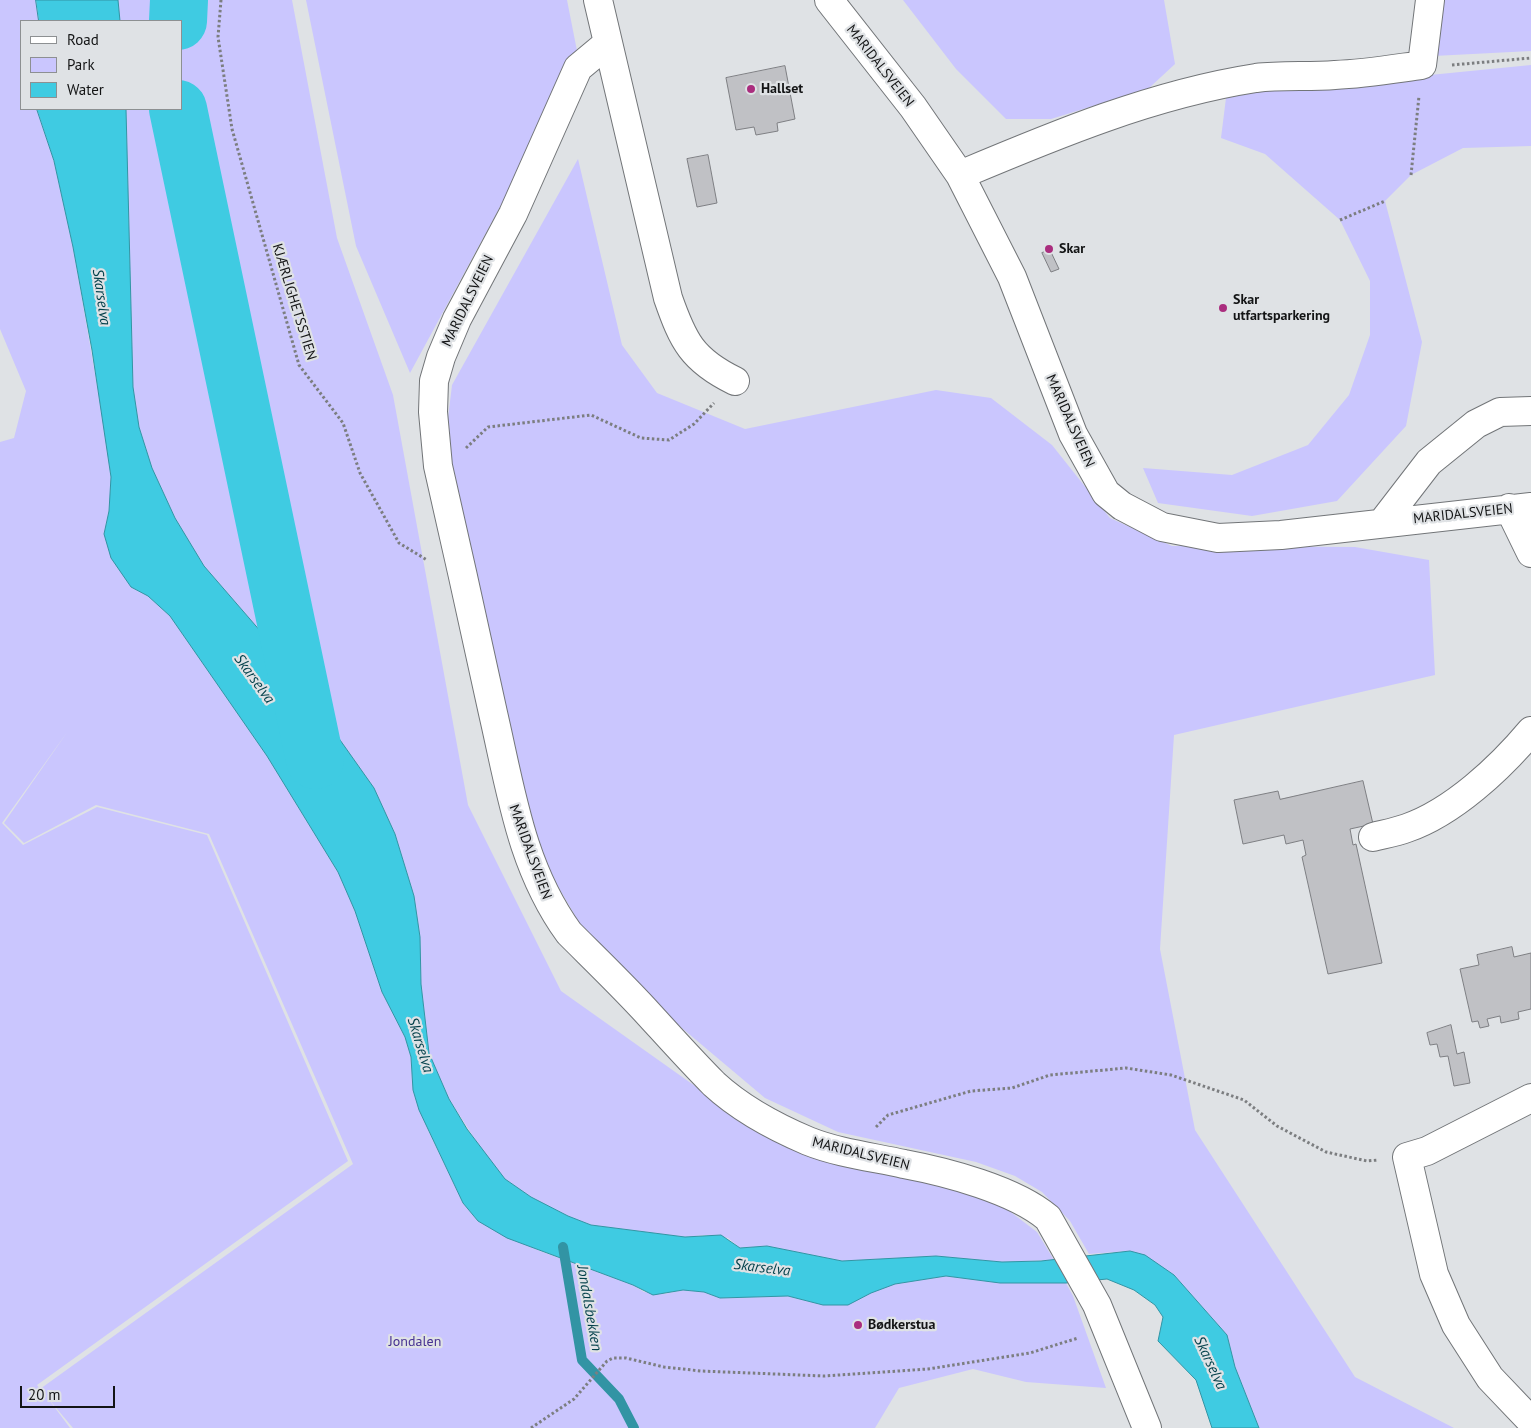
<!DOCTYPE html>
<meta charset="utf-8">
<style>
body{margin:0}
#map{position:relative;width:1531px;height:1428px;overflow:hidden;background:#dfe2e5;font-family:"PT Sans",sans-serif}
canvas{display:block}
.legend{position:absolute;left:20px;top:20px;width:162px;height:90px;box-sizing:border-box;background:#dfe2e5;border:1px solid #8d9092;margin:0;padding:6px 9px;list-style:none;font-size:15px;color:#131415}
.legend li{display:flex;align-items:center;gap:10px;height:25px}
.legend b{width:25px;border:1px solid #8d9092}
.scale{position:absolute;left:20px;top:1386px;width:95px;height:22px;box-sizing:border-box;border:2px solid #131415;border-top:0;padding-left:6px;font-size:15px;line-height:18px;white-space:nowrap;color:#131415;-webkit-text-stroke:4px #dfe2e5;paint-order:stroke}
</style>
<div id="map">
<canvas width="1531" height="1428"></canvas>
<ul class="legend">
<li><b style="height:6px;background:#fff"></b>Road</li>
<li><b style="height:14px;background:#cac6fe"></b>Park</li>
<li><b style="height:14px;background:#3fcbe2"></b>Water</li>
</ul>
<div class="scale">20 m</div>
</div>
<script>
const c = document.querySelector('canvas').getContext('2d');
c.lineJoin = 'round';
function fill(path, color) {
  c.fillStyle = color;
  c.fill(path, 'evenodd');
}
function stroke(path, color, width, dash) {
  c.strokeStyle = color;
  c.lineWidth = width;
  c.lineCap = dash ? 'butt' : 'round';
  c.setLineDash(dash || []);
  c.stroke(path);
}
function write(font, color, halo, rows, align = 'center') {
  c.font = font + ' "PT Sans",sans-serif';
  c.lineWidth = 4.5;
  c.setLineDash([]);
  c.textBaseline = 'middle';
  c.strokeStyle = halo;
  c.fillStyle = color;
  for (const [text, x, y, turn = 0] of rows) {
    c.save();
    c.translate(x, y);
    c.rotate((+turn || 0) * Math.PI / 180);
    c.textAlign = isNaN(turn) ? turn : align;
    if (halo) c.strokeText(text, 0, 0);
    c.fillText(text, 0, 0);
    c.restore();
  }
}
const green = new Path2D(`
 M0,0H36L39,21H21V109H37L54,161L73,247L105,431L111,477L109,511L104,534L131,587L148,596L170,616L267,756L338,872L355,911L382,992L405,1037L411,1057L413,1090L429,1132L463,1203L478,1221L540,1251L633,1285L644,1292L664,1294L683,1290L704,1292L720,1298L788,1296L823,1305L895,1284L946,1276L1000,1283H1066L1073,1296L1106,1388L1026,1382L973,1369L899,1388L875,1428H73L47,1397L70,1428H0V442L14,438L26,391L0,329ZM68,731L4,823L24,843L96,805L209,834L353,1164L40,1389L37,1385L348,1161L207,835L97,807L23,845L2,823Z
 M118,0H292L337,238L393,395L468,805L561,991L750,1125L940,1180L1004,1207L1037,1232L1054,1260L1002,1262L936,1256L842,1261L767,1246L740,1248L728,1238L706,1235L685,1237L591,1225L568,1216L531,1197L505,1179L487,1158L449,1099L429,1053L421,984L420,937L414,896L395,834L374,788L275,648L204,566L175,518L152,468L139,427L133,387L126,109H181V21H120Z
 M306,0H567L579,61L410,373L356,246Z
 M903,0H1164L1175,64L1148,89L1051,119H1006L956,69Z
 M1437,0H1531V51L1414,57Z
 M1531,65V146L1463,148L1411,175L1385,201L1422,342L1406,426L1337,501L1252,516L1158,503L1143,468L1232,475L1308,445L1349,395L1370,335V281L1340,220L1265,154L1221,138L1226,98L1258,92Z
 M578,159L622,345L657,393L745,429L936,390L991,398L1052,445L1110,518L1172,546L1355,547L1429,560L1435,675L1174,735L1160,949L1195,1130L1355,1377L1454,1428H1259L1235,1367L1227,1335L1174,1275L1130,1251L1089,1254L1070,1221L1042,1192L1015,1176L976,1162L838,1132L765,1098L601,960L522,825L442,467L452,385Z`);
const water = new Path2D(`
 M36,0H118L120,21H39Z
 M37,109H126L133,387L139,427L152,468L175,518L204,566L275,648L374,788L395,834L414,896L420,937L421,984L429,1053L449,1099L467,1129L505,1179L531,1197L568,1216L591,1225L685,1237L721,1235L740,1248L767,1246L842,1261L936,1256L1002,1262L1041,1261L1130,1251L1145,1255L1174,1275L1227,1335L1235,1367L1259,1428H1212L1196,1380L1158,1341L1163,1317L1155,1305L1134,1290L1107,1279L1066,1283H1000L946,1276L895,1284L871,1293L848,1305H823L788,1296L720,1298L704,1292L683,1290L653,1295L633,1285L507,1238L478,1221L463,1203L419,1110L413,1090L411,1057L405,1037L382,992L355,911L338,872L267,756L170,616L148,596L131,587L111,558L104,534L109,511L111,477L92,350L73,247L54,161Z`);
const stream = new Path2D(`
 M563,1247L582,1360L619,1399L634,1428`);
const river = new Path2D(`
 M178,21L179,0
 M178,109L315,760`);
const building = new Path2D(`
 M785,66L795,119L777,123L778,131L756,135L754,127L736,130L726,78Z
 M708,155L717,203L697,207L687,159Z
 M1050,250L1059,269L1051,272L1042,253Z
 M1363,781L1373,824L1350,829L1353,845L1356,844L1382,963L1328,974L1302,857L1306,855L1303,840L1286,844L1284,835L1243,844L1234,800L1278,791L1280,799Z
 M1512,947L1514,957L1531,953V1009L1518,1012L1519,1019L1501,1023L1500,1016L1487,1019L1489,1026L1480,1028L1478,1021L1472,1022L1460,969L1479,965L1477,955Z
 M1451,1025L1457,1054L1464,1052L1470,1083L1454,1086L1448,1056L1440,1057L1437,1044L1430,1045L1427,1033Z`);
const path = new Path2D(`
 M221,0L218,37L232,129L299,365L343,423L360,473L399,543L427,560
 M1452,65L1531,58
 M1411,175L1419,96
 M1340,220L1385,201
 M466,448L488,427L591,415L641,438L669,440L694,424L714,403
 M876,1127L888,1115L971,1091L1012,1088L1050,1075L1126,1068L1171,1075L1244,1100L1277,1126L1326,1152L1367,1161L1378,1160
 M531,1428L574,1399L607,1361L613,1358H626L664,1367L701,1371L824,1376L928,1369L1030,1353L1078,1338`);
const minor = new Path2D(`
 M598,0L668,298C683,341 692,360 735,381
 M829,0L913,107L960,175L1012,277L1073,434L1106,493L1122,506L1162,527L1218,538L1281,535L1531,507
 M608,43L578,68L513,214L457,319L441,357L434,381L433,412L438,466C457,548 475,631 493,713C511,791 521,867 569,933C594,958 620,983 644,1009C667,1034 690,1060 714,1084C740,1108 775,1127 808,1141C838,1153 872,1157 904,1164C947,1172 1015,1190 1048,1218L1097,1305L1147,1428
 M960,175C1055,135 1153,94 1256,78C1281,75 1309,77 1335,75C1364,74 1393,69 1422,65L1430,0
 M1509,508L1531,553
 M1382,523L1429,462L1476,424L1500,412L1531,411
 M1373,837C1385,834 1396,832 1407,828C1453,812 1500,768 1531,731
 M1531,1098L1427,1151L1407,1157L1434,1274L1456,1325L1490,1378L1531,1421`);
const markers = [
 [751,89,5,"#aa2d7e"],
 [1049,249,5,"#aa2d7e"],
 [1223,308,5,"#aa2d7e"],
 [858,1325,5,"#aa2d7e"]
];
const streetNames = [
 ["MARIDALSVEIEN",880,66,52],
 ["MARIDALSVEIEN",468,301,-64],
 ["KJÆRLIGHETSSTIEN",294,302,73],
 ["MARIDALSVEIEN",1070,421,66],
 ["MARIDALSVEIEN",1463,514,-6],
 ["MARIDALSVEIEN",530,852,70],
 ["MARIDALSVEIEN",861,1154,14]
];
const poiNames = [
 ["Hallset",761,89],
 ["Skar",1059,249],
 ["Skar",1233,300],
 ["utfartsparkering",1233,316],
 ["Bødkerstua",868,1325]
];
const parkNames = [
 ["Jondalen",415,1342]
];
const waterNames = [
 ["Skarselva",101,297,82],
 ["Skarselva",254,679,54],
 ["Skarselva",420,1045,73],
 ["Skarselva",762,1268,7],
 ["Jondalsbekken",589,1308,80],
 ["Skarselva",1210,1363,65]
];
fill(green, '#cac6fe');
fill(water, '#3fcbe2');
stroke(water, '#3294a4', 1);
stroke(stream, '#3294a4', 10);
stroke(river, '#3fcbe2', 58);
fill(building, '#c0c1c5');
stroke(building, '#7e7f83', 1);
stroke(minor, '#727578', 30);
stroke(path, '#7c7e80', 3, [2.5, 2.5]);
stroke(minor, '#fff', 28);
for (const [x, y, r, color] of markers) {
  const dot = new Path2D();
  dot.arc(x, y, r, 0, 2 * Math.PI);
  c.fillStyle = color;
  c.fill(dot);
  stroke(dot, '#dfe2e5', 2);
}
write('14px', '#131415', '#dfe2e5', streetNames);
write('bold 14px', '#131415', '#dfe2e5', poiNames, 'left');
write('14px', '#473292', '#dfe2e5', parkNames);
write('italic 15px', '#003f49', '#dfe2e5', waterNames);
</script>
